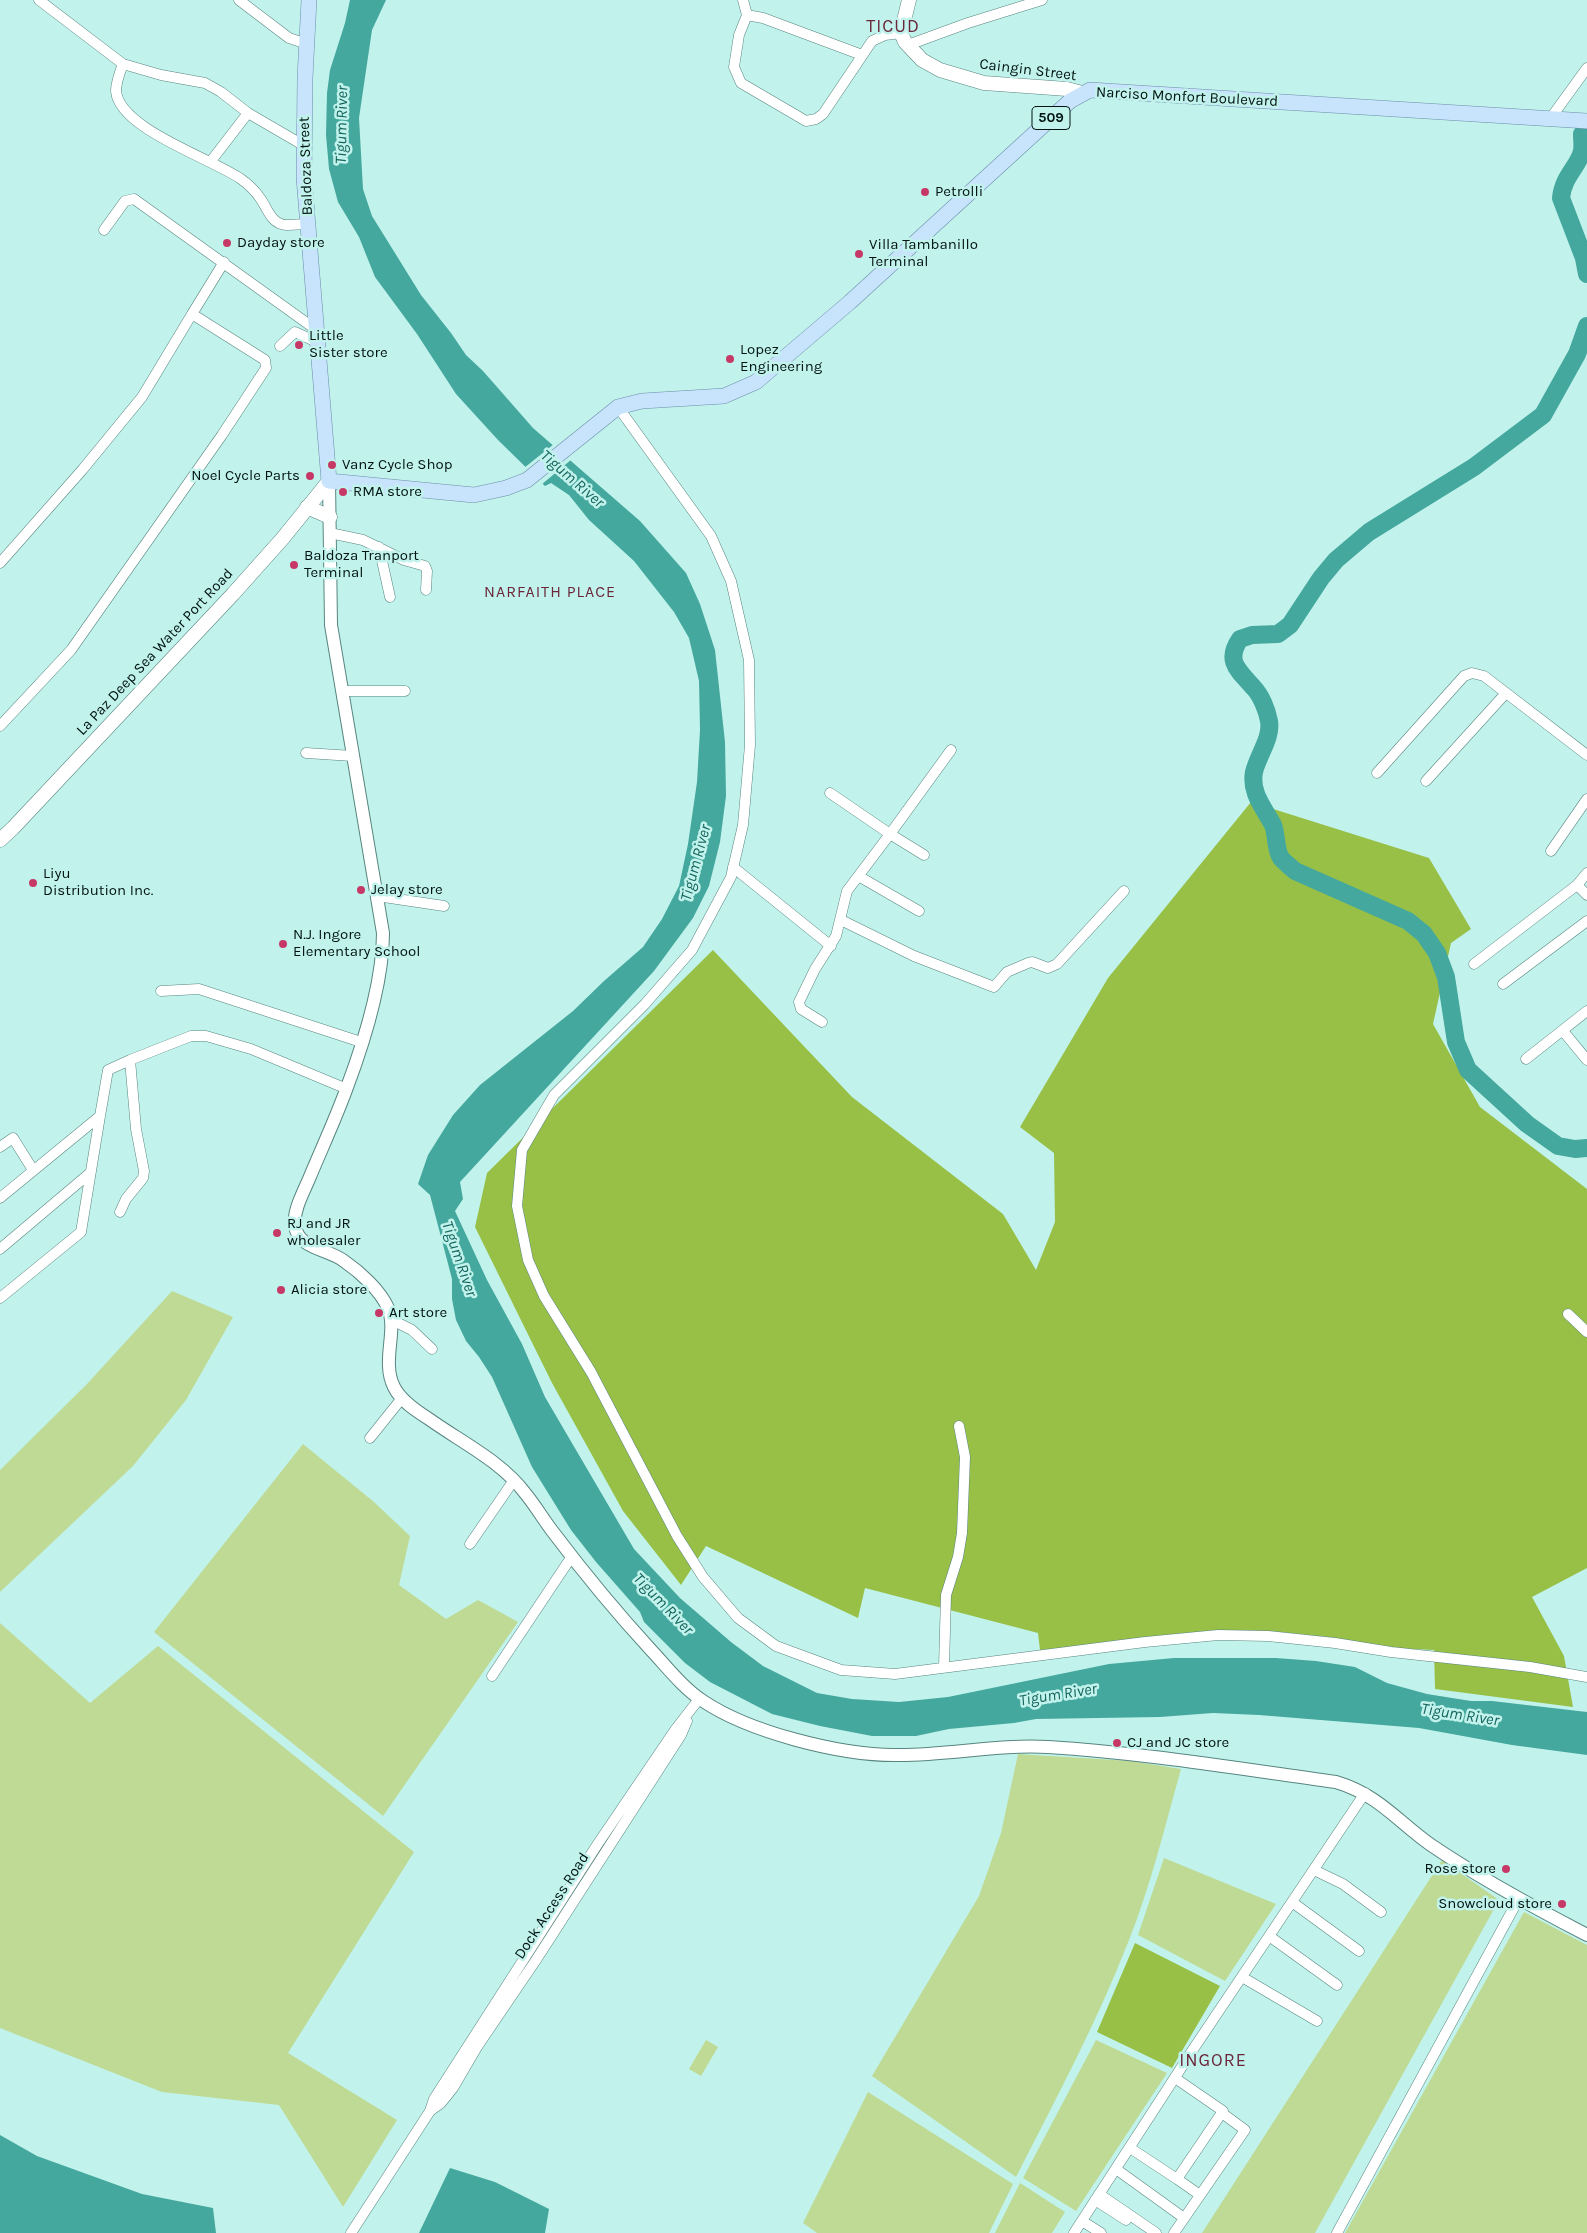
<!DOCTYPE html>
<style>
body{margin:0}
canvas{display:block;background:#c1f3ec}
</style>
<canvas width="1587" height="2233"></canvas>
<script>
const c = document.querySelector('canvas').getContext('2d');
c.lineJoin = 'round';
function fill(path, color) {
  c.fillStyle = color;
  c.fill(path, 'evenodd');
}
function stroke(path, color, width, dash) {
  c.strokeStyle = color;
  c.lineWidth = width;
  c.lineCap = dash ? 'butt' : 'round';
  c.setLineDash(dash || []);
  c.stroke(path);
}
function write(font, color, halo, rows, align = 'center') {
  c.font = font + ' Karla,sans-serif';
  c.lineWidth = 5;
  c.setLineDash([]);
  c.textBaseline = 'middle';
  c.strokeStyle = halo;
  c.fillStyle = color;
  for (const [text, x, y, turn = 0] of rows) {
    c.save();
    c.translate(x, y);
    c.rotate((+turn || 0) * Math.PI / 180);
    c.textAlign = isNaN(turn) ? turn : align;
    if (halo) c.strokeText(text, 0, 0);
    c.fillText(text, 0, 0);
    c.restore();
  }
}
const green = new Path2D(`
 M172,1291L233,1317L186,1400L133,1466L0,1592V1470L87,1384Z
 M303,1444L374,1502L410,1536L399,1585L446,1619L478,1600L518,1622L383,1816L154,1632Z
 M0,1623L90,1703L158,1646L414,1852L288,2053L397,2120L343,2207L279,2105L162,2092L0,2028Z
 M1018,1754L1131,1761L1181,1769C1165,1826 1151,1885 1129,1940C1097,2022 1056,2099 1016,2177L872,2076L979,1896L1001,1833Z
 M1164,1858L1276,1904L1225,1981L1138,1935Z
 M1442,1860L1499,1900L1315,2233H1202Z
 M1524,1912L1587,1945V2233H1345Z
 M706,2040L718,2047L701,2076L689,2069Z
 M1096,2040L1167,2073L1076,2211L1023,2178Z
 M868,2092L1013,2184L989,2233H817L803,2223Z
 M1020,2183L1065,2212L1052,2233H995Z`);
const forest = new Path2D(`
 M1251,802L1429,858L1471,929L1451,943L1433,1024L1480,1107L1587,1189V1568L1532,1597L1564,1656L1573,1707L1435,1689L1434,1650L1392,1648L1336,1638L1269,1631L1219,1632L1040,1650L1038,1633L865,1588L858,1618L706,1546L681,1585L623,1511L552,1383L475,1227L487,1173L713,950L852,1097L1003,1214L1036,1270L1055,1222L1054,1153L1020,1127L1108,978Z
 M1135,1943L1220,1986L1172,2068L1097,2032Z`);
const water = new Path2D(`
 M350,0H386L372,30L359,118L363,189L372,216L421,295L451,333L466,355L483,371L533,428L640,521L686,573L700,604L715,650L725,742L726,796L720,842L709,886L693,918L654,971L460,1182L463,1199L455,1211L487,1280L522,1344L545,1397L634,1549L680,1598L731,1642L763,1666L817,1693L852,1699L899,1702L948,1697L1109,1664L1174,1658H1276L1316,1661L1355,1667L1387,1683L1427,1694L1471,1701H1492L1587,1712V1755L1512,1745L1419,1728L1259,1715L1213,1713L1160,1717L1036,1719L1014,1723L949,1729L916,1736H872L820,1726L772,1714L710,1682L685,1663L644,1622L640,1612L596,1562L571,1530L532,1467L492,1377L479,1357L466,1341L456,1320L452,1299V1279L430,1195L418,1184L428,1155L453,1115L480,1085L573,1011L604,981L643,947L662,919L679,886L688,844L697,782L700,730L699,681L689,638L674,612L634,561L589,520L569,495L551,483L545,486L498,440L456,394L417,334L375,277L359,237L338,202L329,169L326,135L327,93L330,70L345,23Z
 M0,2135L37,2156L142,2194L213,2208L216,2233H0Z
 M450,2168L495,2182L549,2209L545,2233H419Z`);
const pier = new Path2D(`
 M554,444L572,459L541,485L524,468Z`);
const river = new Path2D(`
 M1582,134C1582,140 1583,146 1582,151C1579,166 1563,176 1561,198L1584,258L1587,274
 M1587,326L1577,354L1543,415L1474,467L1369,532L1336,560L1321,578L1290,625L1278,634L1252,635L1240,639C1225,661 1238,670 1253,687C1261,695 1267,710 1269,721C1272,738 1258,755 1254,772C1250,793 1264,808 1273,825C1277,835 1275,849 1281,858C1285,863 1291,867 1295,871L1408,921L1424,934L1437,953L1446,977L1456,1042L1468,1070L1527,1124L1558,1146L1575,1149L1587,1148`);
const minor = new Path2D(`
 M39,0L123,64L161,75L205,83L221,92L248,113L303,145
 M239,0L289,38L307,44
 M743,0L747,15L739,35L734,67L741,83L806,121L816,119L823,114L872,41L885,35L901,33
 M747,15L763,18L862,55
 M908,45L968,23L1042,0
 M123,64C120,72 116,82 116,91C119,129 213,159 241,179C248,184 256,192 260,198C268,209 271,224 286,225C293,225 301,224 309,224
 M1550,119L1587,68
 M211,161L248,113
 M104,230L125,201L134,199L318,331
 M192,314L224,262
 M280,346L295,332L319,343
 M618,407L711,536L731,581L749,660L750,745L743,825L731,877L692,950L645,1004L554,1095L522,1150L517,1206L528,1260L544,1296L591,1372L677,1536L703,1577L738,1618L776,1646L841,1670L895,1674L1145,1642L1218,1635L1268,1636L1335,1643L1391,1652L1530,1667L1587,1677
 M330,533L363,540L404,560L425,566L427,571L426,590
 M379,547L390,597
 M0,563L83,469L142,397L192,314L265,360L266,368L222,435L71,650L0,726
 M342,691H405
 M306,753L353,756
 M1377,773L1464,676L1472,673L1484,676L1587,755
 M1426,781L1506,693
 M1551,851L1587,799
 M924,855L890,834L951,750
 M733,867L831,946
 M860,877L919,911
 M1577,885L1587,895
 M377,896L444,906
 M841,920L914,956L994,987L1007,972L1028,963L1032,962L1048,968L1057,964L1124,891
 M1474,964L1577,885L1587,873
 M1503,984L1587,921
 M161,991L199,989L361,1042
 M822,1022L801,1009L799,1002L815,969L836,936L847,891L890,834L830,793
 M1563,1031L1587,1060
 M1526,1059L1587,1011
 M0,1147L13,1138L33,1170
 M0,1198L100,1116L108,1070L130,1060L191,1036H206L251,1049L347,1089
 M120,1212L126,1199L143,1178L144,1171L136,1129L130,1060
 M0,1249L90,1173
 M0,1298L81,1232L100,1116
 M1568,1314L1587,1332
 M392,1320L412,1330L432,1349
 M370,1438L402,1398
 M470,1544L514,1480
 M944,1667L946,1595L958,1557L962,1533L965,1457L959,1426
 M492,1676L572,1556
 M1314,1870L1343,1884L1381,1912
 M1292,1902L1359,1951
 M1269,1936L1337,1985
 M1242,1977L1317,2021
 M1175,2078L1223,2111L1177,2179L1200,2195
 M430,2111L441,2103L453,2088L477,2047L536,1960L681,1735L687,1721
 M1130,2148L1177,2179
 M1116,2169L1184,2218
 M1099,2194L1156,2233
 M1095,2200L1126,2220
 M1082,2221L1101,2233
 M351,2233L430,2111L434,2099L597,1845L675,1730L699,1699
 M1074,2233L1194,2048L1365,1793
 M1174,2233L1245,2130L1222,2113
 M1337,2233L1518,1900`);
const tertiary = new Path2D(`
 M329,481L331,625L383,933C383,981 363,1045 346,1090C335,1120 321,1150 309,1179C303,1193 293,1211 295,1225C297,1249 329,1249 344,1261C360,1272 380,1290 388,1308C398,1331 381,1361 394,1387C401,1401 416,1411 429,1419C461,1442 501,1461 525,1493C535,1505 543,1519 553,1532C584,1573 616,1612 651,1650C667,1667 683,1688 703,1701C749,1732 839,1755 895,1755C946,1756 997,1744 1048,1747C1145,1753 1240,1769 1336,1782C1379,1795 1397,1821 1431,1845C1481,1879 1533,1907 1587,1935`);
const secondary = new Path2D(`
 M909,0L901,33L905,42L922,60L940,70L984,83L1067,89L1082,93
 M307,507L330,517
 M0,840L13,828L233,594L283,538L329,481`);
const primary = new Path2D(`
 M309,0L305,78L304,178L329,481L474,495L506,488L527,480L618,407L642,401L724,396L756,382L850,302L1070,101L1090,90L1587,121`);
const markers = [
 [925,192,5,"#c63967"],
 [227,243,5,"#c63967"],
 [859,254,5,"#c63967"],
 [299,345,5,"#c63967"],
 [730,359,5,"#c63967"],
 [332,465,5,"#c63967"],
 [310,476,5,"#c63967"],
 [343,492,5,"#c63967"],
 [294,565,5,"#c63967"],
 [33,883,5,"#c63967"],
 [361,890,5,"#c63967"],
 [283,944,5,"#c63967"],
 [277,1233,5,"#c63967"],
 [281,1290,5,"#c63967"],
 [379,1313,5,"#c63967"],
 [1117,1743,5,"#c63967"],
 [1506,1869,5,"#c63967"],
 [1562,1904,5,"#c63967"]
];
const shields = [
 [1051,118,38]
];
const shieldNames = [
 ["509",1051,118]
];
const streetNames = [
 ["Caingin Street",1028,70,7],
 ["Narciso Monfort Boulevard",1187,97,3],
 ["Baldoza Street",306,166,-92],
 ["La Paz Deep Sea Water Port Road",155,652,-47],
 ["Dock Access Road",552,1906,-57]
];
const poiNames = [
 ["Petrolli",935,192],
 ["Dayday store",237,243],
 ["Villa Tambanillo",869,245],
 ["Terminal",869,262],
 ["Little",309,336],
 ["Sister store",309,353],
 ["Lopez",740,350],
 ["Engineering",740,367],
 ["Vanz Cycle Shop",342,465],
 ["Noel Cycle Parts",300,476,"right"],
 ["RMA store",353,492],
 ["Baldoza Tranport",304,556],
 ["Terminal",304,573],
 ["Liyu",43,874],
 ["Distribution Inc.",43,891],
 ["Jelay store",371,890],
 ["N.J. Ingore",293,935],
 ["Elementary School",293,952],
 ["RJ and JR",287,1224],
 ["wholesaler",287,1241],
 ["Alicia store",291,1290],
 ["Art store",389,1313],
 ["CJ and JC store",1127,1743],
 ["Rose store",1496,1869,"right"],
 ["Snowcloud store",1552,1904,"right"]
];
const waterNames = [
 ["Tigum River",342,125,-89],
 ["Tigum River",572,479,41],
 ["Tigum River",696,863,-75],
 ["Tigum River",459,1259,71],
 ["Tigum River",663,1604,46],
 ["Tigum River",1058,1695,-9],
 ["Tigum River",1460,1715,9]
];
const neighbourhoodNames = [
 ["NARFAITH PLACE",550,592]
];
const quarterNames = [
 ["TICUD",893,27],
 ["INGORE",1213,2061]
];
fill(green, '#bfda94');
fill(forest, '#98c047');
fill(water, '#45a89e');
fill(pier, '#c1f3ec');
stroke(river, '#45a89e', 18);
stroke(minor, '#57857f', 11);
stroke(tertiary, '#57857f', 14);
stroke(secondary, '#57857f', 15);
stroke(primary, '#6b8ea8', 16);
stroke(minor, '#fff', 10);
stroke(tertiary, '#fff', 12);
stroke(secondary, '#fff', 14);
stroke(primary, '#c8e3fc', 15);
for (const [x, y, r, color] of markers) {
  const dot = new Path2D();
  dot.arc(x, y, r, 0, 2 * Math.PI);
  c.fillStyle = color;
  c.fill(dot);
  stroke(dot, '#c1f3ec', 2);
}
for (const [x, y, w] of shields) {
  const box = new Path2D();
  box.roundRect(x - w / 2, y - 11.5, w, 23, 4);
  c.fillStyle = '#c1f3ec';
  c.fill(box);
  stroke(box, '#021311', 1);
}
write('bold 14px', '#021311', null, shieldNames);
write('15px', '#021311', '#c1f3ec', streetNames);
write('15px', '#021311', '#c1f3ec', poiNames, 'left');
write('italic 16px', '#14645d', '#c1f3ec', waterNames);
c.letterSpacing = '1px';
write('16px', '#6b263a', '#c1f3ec', neighbourhoodNames);
c.letterSpacing = '0px';
c.letterSpacing = '1px';
write('18px', '#6b263a', '#c1f3ec', quarterNames);
c.letterSpacing = '0px';
</script>
